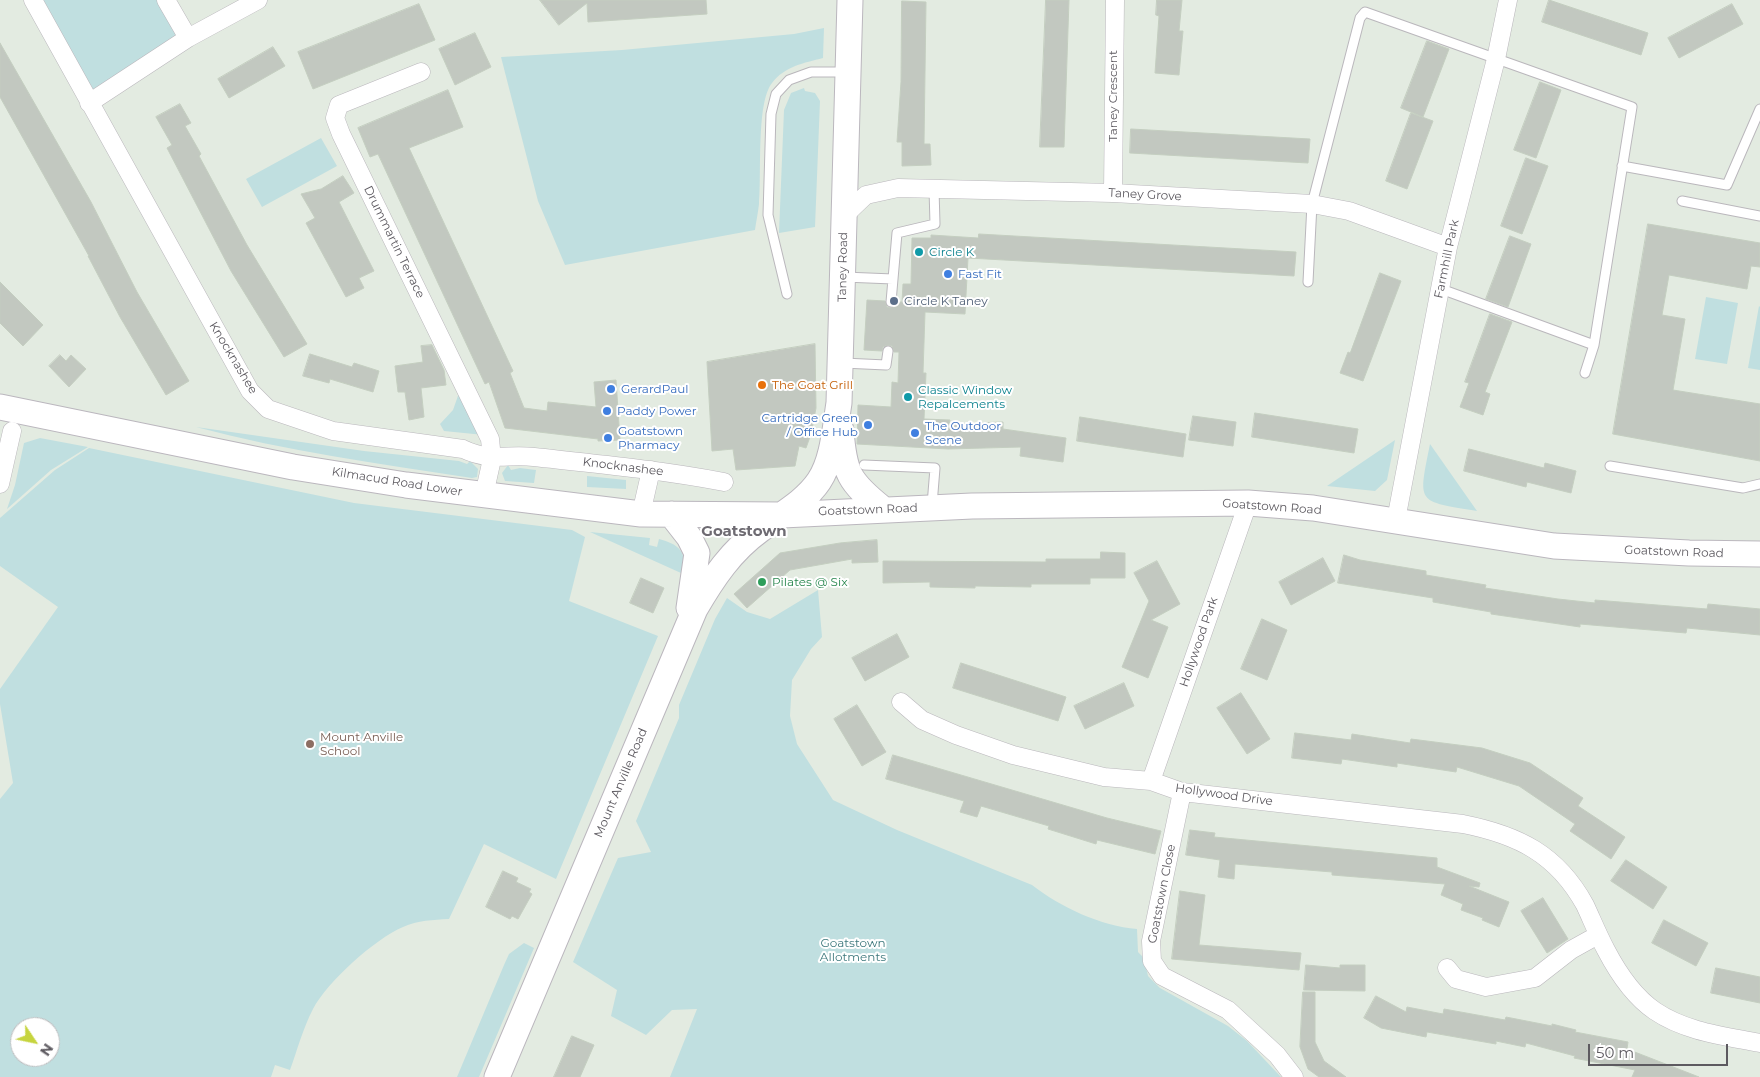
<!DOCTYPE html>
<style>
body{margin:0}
#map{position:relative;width:1760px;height:1077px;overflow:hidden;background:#e3ebe1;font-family:Montserrat,sans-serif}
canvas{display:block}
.north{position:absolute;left:10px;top:1017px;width:50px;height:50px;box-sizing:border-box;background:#fff;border:1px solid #bebdbf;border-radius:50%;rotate:124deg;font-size:14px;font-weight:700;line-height:20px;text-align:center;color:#5d5a60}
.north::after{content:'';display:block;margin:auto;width:18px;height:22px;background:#c6d43e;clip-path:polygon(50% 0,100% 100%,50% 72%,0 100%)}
.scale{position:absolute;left:1588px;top:1044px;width:140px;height:22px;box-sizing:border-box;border:2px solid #5d5a60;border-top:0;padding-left:6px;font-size:15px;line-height:18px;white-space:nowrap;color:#5d5a60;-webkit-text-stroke:4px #fff;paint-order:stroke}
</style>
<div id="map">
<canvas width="1760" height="1077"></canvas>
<div class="north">N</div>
<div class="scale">50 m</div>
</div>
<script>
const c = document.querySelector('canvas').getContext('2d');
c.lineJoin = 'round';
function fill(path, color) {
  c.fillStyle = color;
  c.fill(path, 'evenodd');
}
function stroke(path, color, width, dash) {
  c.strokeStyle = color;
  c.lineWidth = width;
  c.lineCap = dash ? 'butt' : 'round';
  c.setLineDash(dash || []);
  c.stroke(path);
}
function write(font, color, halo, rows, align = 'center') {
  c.font = font + ' Montserrat,sans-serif';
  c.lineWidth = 4;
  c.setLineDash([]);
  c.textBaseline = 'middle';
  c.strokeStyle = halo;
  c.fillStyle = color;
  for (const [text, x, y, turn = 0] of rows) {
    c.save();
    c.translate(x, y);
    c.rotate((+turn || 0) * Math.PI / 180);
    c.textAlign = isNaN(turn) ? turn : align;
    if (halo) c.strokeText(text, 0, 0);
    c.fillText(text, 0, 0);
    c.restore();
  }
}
const green = new Path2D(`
 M41,0H163L183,31L92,91Z
 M824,28L823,58C804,63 785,66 772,83C756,103 762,175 759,204C758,213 756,222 755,230L565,265L538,201L501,57L622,50L794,34Z
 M804,88L805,91L815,93L820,101L815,227L779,233L784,110L791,93Z
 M321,138L337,166L262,207L246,179Z
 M1706,297L1738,303L1727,364L1695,359Z
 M1759,306L1760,307V370L1748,368Z
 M459,393L484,435L444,431L440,424L453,410Z
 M196,427L364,451L459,461L467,464L470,461L478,469L477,477L472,478C380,464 286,451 196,427Z
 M40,438L88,447L51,470L7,509L15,485L24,443Z
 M1395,440L1387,480L1375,491L1327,486Z
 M1430,444L1477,511C1416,501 1418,504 1430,444Z
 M89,448L354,503L572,530L585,537L569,601L658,636L556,879L484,844L449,919C433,920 418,920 403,927C375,939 328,981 313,1009C303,1028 297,1051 290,1070L275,1065L271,1077H0V799L13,783L0,704V689L58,607L0,566V518L55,470ZM20,1027H50V1057H20Z
 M508,465L511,470L520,468L536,470L534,483L505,481L502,473Z
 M587,476L626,480V489L587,487Z
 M590,532L650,538L649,545L657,547L659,539C678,544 689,552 681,573Z
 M818,590L822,637L811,649L792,680L790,716L797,744L833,800L897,830L1032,885C1060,907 1101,926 1137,929L1138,952L1144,958L1148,976L1160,988L1228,1026L1247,1041L1281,1077H670L697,1009L672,1010L646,1035L611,1016L617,990L573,962L618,858L651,852L636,821L679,718V705L715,619L727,598L747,612L770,619Z
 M524,943L534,948L479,1077H457L504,965L509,954Z`);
const building = new Path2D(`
 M540,0H706L707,14L588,22L587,3L559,25Z
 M1046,0H1069L1064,147H1040Z
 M1157,0H1182L1179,31H1183L1179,75L1155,73L1159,16L1156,15Z
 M1549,0L1648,33L1641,55L1542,22Z
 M902,1L926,2L924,144H930L931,165L902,166V142H897L901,82Z
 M419,4L435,40L313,89L298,52Z
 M1732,4L1743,24L1679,58L1668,38Z
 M475,33L491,67L455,85L439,49Z
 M1427,41L1449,49L1423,117L1401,108Z
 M0,43L91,202L137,292L189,381L166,395L120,317L88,256H89L0,97Z
 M273,47L285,66L229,98L218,79Z
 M1540,82L1561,90L1536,158L1514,150Z
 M448,90L463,127L409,148L513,371L510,373L524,408L547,411L548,402L596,407L594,382L616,380L620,440L598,441V439L505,428L489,382L485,384L378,154L370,157L358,128Z
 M180,104L191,123L185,126L201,154L199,156L247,245L307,344L284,357L231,271L167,148L172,145L156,117Z
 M1411,113L1433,121L1407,189L1386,181Z
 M1131,129L1310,139L1308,163L1130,153Z
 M1526,158L1548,166L1522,234L1501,226Z
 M343,176L354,193L339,202L374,271L359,278L364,288L346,297L306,223L315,218L301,194L321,189Z
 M1648,224L1760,243V267L1751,266L1747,289L1669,275L1662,315L1685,319L1673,390L1760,404V461L1613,434Z
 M979,234L1296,252L1294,276L968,258L965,314L925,312L923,373H926L924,419L950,420L949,424L1003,422V429L1066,438L1063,462L1020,456L1021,447L948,449L857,444L858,405L891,407L892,382L898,383L899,352H894L892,346L888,345L883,347L882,351L864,350L867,300L885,301L887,307L891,308L896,306L897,302H902L903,284H911L912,238H931V235L978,238Z
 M1510,236L1531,244L1508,307L1486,299Z
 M1380,273L1401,281L1363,381L1340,373L1348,352L1350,353Z
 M0,282L43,325L23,346L0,323Z
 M1490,314L1512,322L1485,392L1490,394L1483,415L1460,407L1469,383L1465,382Z
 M815,344L816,408L811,434L806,448L799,446L795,466L736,470L733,449L712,451L707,362Z
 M432,345L444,370L446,385L421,388L424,417L409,420L405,392H398L395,366L423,362L421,346Z
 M310,354L352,367L354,363L379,371L373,392L330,379L329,383L303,376Z
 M60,355L66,361L71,355L86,369L69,387L49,366Z
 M1255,413L1358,429L1354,453L1252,437Z
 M1193,416L1236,422L1233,446L1189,440Z
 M1080,417L1186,434L1183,457L1077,441Z
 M1469,449L1544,468L1545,463L1576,471L1571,493L1527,482L1526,487L1464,471Z
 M877,540L878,562L852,563V559L790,570L747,608L734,594L780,553L840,543Z
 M1101,552L1125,553V578H1090V584H1031V587L975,586V588L930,587V582L883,583V561L1046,562V559H1100Z
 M1344,555L1360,560L1426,571V575L1486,585L1485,588L1558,599L1595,603V600L1707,609L1708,604L1760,609V635L1687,628L1686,633L1580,624V627L1491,614V612L1433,602V598L1338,583Z
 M1323,558L1335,581L1291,605L1279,582Z
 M1157,561L1180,604L1151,620L1168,627L1148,678L1122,667L1149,601L1134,573Z
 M641,578L664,588L653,613L630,603Z
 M1262,619L1287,630L1267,680L1241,669Z
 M897,634L909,657L865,681L852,658Z
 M961,663L1066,697L1058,721L953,688Z
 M1124,683L1134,706L1085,729L1074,706Z
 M1241,693L1270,739L1247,754L1217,708Z
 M857,705L886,752L862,766L834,719Z
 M1295,733L1351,740L1352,734L1410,743L1411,739L1482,748L1530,763L1583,798L1578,806L1625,837L1611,859L1570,831L1575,824L1519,786L1457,767L1456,772L1397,763V767L1342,759L1341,764L1292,758Z
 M893,755L1107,818L1161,831L1155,854L1097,840L1096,844L1048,829L1049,826L981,806L977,817L960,812L964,801L886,779Z
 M1190,830L1215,833L1214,837L1437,858V867L1480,883L1479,887L1469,886L1509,902L1499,927L1482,920L1483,918L1461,910L1463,904L1441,895L1445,884L1332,875V872L1235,864L1234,879L1218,877L1220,860L1186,855Z
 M1626,860L1667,887L1653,909L1611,881Z
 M503,871L518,878L516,882L531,889L529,892L532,894L518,919L512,916L510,919L486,907Z
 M1180,891L1205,895L1199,945L1301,953L1299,970L1172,959Z
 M1543,898L1568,939L1547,953L1521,911Z
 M1664,920L1708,943L1696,966L1652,943Z
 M1306,965L1340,968V965H1365V991L1304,990Z
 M1716,968L1760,977V1003L1711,993Z
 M1303,992H1315V1042L1324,1061L1346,1077H1319L1308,1069L1300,1047Z
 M1376,996L1406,1012L1407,1007L1443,1014L1444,1009L1505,1020L1506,1017L1552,1026V1024L1576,1030L1575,1032L1628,1042L1627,1049L1699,1077H1632L1635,1070L1574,1058L1575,1056L1526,1043L1525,1047L1496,1041V1044L1427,1032L1426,1037L1381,1028L1364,1018Z
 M572,1036L594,1045L580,1077H554Z`);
const service = new Path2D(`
 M1622,166L1727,185L1760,109
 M1682,201L1760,216
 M844,277L893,279L897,233L935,224L934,189
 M1308,282L1312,204L1360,18L1365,12L1632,107L1594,345L1585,373
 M1441,289L1594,345
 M787,294L768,215L771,114L776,94L789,80L811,72H847
 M891,302L893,279
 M843,363L886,365L888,351
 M864,465L935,468L932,505
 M1610,466L1743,488L1760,484`);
const minor = new Path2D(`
 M33,0L250,391L268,409L333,431L463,449C490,462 507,454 534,457C598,464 661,470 724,482
 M166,0L188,38
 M421,72L339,105L335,118L341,134L490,439L492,459L484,495
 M89,103L188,38L258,0
 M1113,193L1115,0
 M844,216L866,195L898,188L1113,193L1312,204L1349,211L1448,247
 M0,484L12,431
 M641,514L651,470
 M1396,520L1448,247L1496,59L1508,0
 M901,702L922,720L956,735L1013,755L1104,777L1151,781L1182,792L1463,824C1518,835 1557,854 1585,905C1592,920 1598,935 1606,950C1618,973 1633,996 1655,1011C1686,1032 1725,1036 1760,1043
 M1151,781L1248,503
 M1182,792L1151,941L1152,961L1162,976L1228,1010L1277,1055L1294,1077
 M1447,968L1456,979L1486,987L1535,978L1571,950L1598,935`);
const secondary = new Path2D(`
 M0,407L293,467L406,485L641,514L782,515L972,506L1248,503L1313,508L1554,546L1689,553L1760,554
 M841,430C844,473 849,482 883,509
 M671,514L689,537L697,553L689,608
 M497,1077L695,609C713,578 731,551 760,530C780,515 805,502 819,481C833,460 835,428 839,403L850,0`);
const markers = [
 [919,252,5,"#0f9aa8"],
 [948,274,5,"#3f7fe0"],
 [894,301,5,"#5c6f8a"],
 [762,385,5,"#e8710a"],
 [611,389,5,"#3f7fe0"],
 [908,397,5,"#0f9aa8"],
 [607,411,5,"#3f7fe0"],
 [868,425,5,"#3f7fe0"],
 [915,433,5,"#3f7fe0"],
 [608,438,5,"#3f7fe0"],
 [762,582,5,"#2e9e5b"],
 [310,744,5,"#8d6e63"]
];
const streetNames = [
 ["Taney Crescent",1113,96,-90],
 ["Taney Grove",1145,195,3],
 ["Drummartin Terrace",394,242,64],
 ["Farmhill Park",1447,259,-78],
 ["Taney Road",843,267,-89],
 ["Knocknashee",233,358,59],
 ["Knocknashee",623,467,7],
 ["Kilmacud Road Lower",397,482,9],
 ["Goatstown Road",1272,507,4],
 ["Goatstown Road",868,510,-2],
 ["Goatstown Road",1674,552,2],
 ["Hollywood Park",1199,642,-71],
 ["Mount Anville Road",621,783,-67],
 ["Hollywood Drive",1224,795,8],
 ["Goatstown Close",1162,894,-79]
];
const cultureNames = [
 ["Circle K",929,252],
 ["Classic Window",918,390],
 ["Repalcements",918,404]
];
const shopNames = [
 ["Fast Fit",958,274],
 ["GerardPaul",621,389],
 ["Paddy Power",617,411],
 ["Cartridge Green",858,418,"right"],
 ["/ Office Hub",858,432,"right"],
 ["The Outdoor",925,426],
 ["Scene",925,440],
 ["Goatstown",618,431],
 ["Pharmacy",618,445]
];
const serviceNames = [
 ["Circle K Taney",904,301]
];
const foodNames = [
 ["The Goat Grill",772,385]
];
const leisureNames = [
 ["Pilates @ Six",772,582]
];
const educationNames = [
 ["Mount Anville",320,737],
 ["School",320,751]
];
const parkNames = [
 ["Goatstown",853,943],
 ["Allotments",853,957]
];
const quarterNames = [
 ["Goatstown",744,532]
];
fill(green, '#c0dfe0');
fill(building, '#c2c8c0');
stroke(building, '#c4cec0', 1);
stroke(service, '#bab7bc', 11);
stroke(minor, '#bab7bc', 19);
stroke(secondary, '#bbb7be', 27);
stroke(service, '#fff', 9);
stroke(minor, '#fff', 18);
stroke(secondary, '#fff', 25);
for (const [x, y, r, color] of markers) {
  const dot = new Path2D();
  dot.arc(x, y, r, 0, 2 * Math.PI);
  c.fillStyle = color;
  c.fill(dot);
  stroke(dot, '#fff', 2);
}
write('12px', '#5d5a60', '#fff', streetNames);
write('12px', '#0d838f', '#fff', cultureNames, 'left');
write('12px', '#366cbe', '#fff', shopNames, 'left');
write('12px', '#4e5e75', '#fff', serviceNames, 'left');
write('12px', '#c56008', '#fff', foodNames, 'left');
write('12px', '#27864d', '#fff', leisureNames, 'left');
write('12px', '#785e54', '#fff', educationNames, 'left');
write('12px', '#3d787c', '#fff', parkNames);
write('bold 15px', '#6e6b72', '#fff', quarterNames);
</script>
